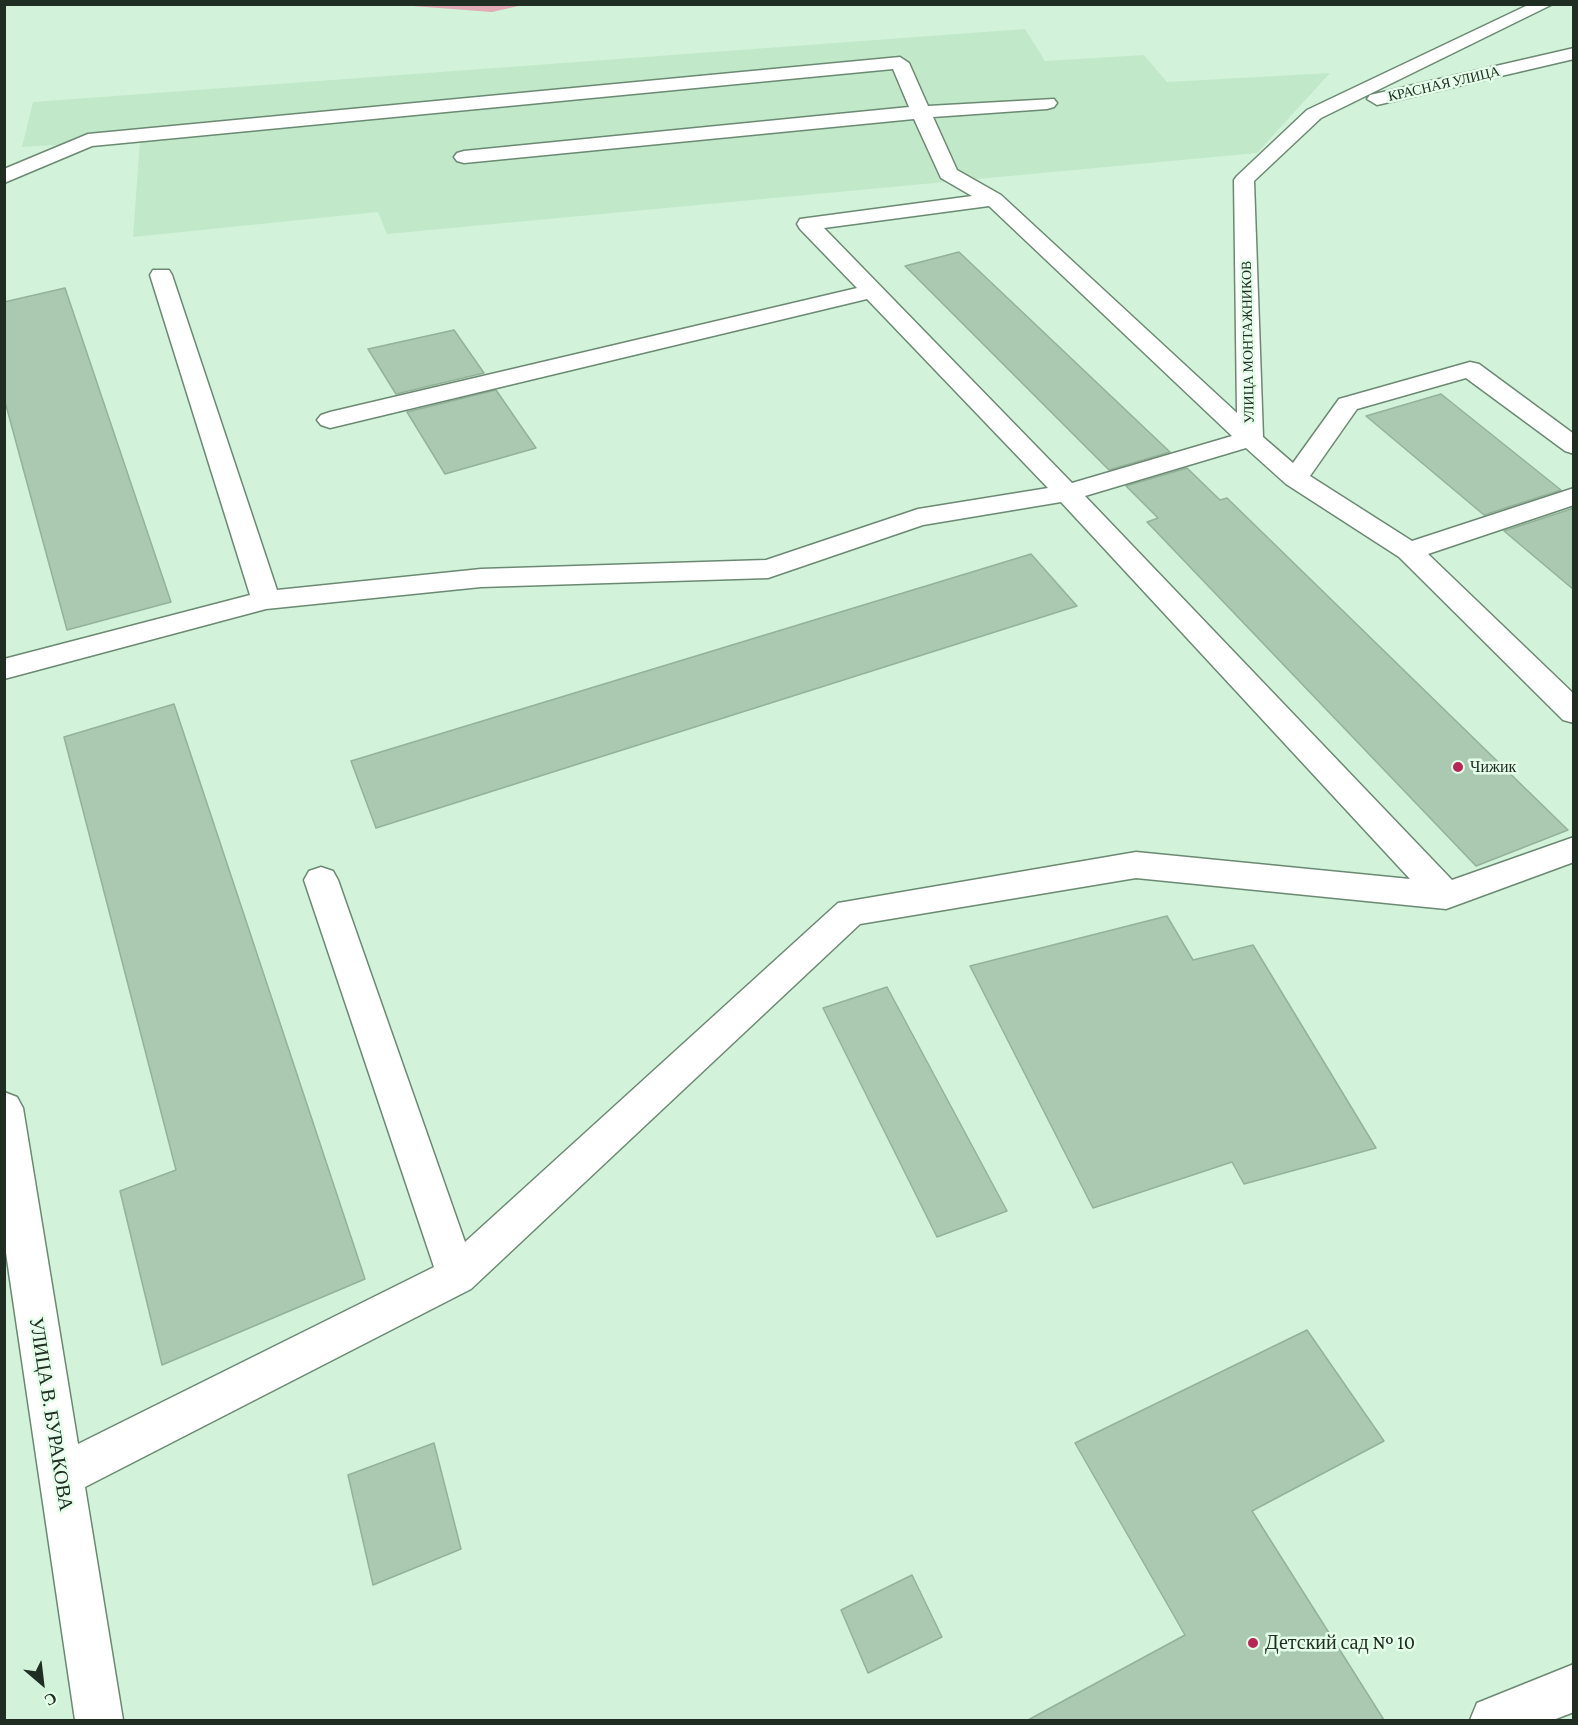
<!DOCTYPE html>
<meta charset="utf-8">
<style>
body{margin:0}
#map{position:relative;width:1578px;height:1725px;overflow:hidden;background:#d2f3d9;font-family:"Crimson Pro",serif}
canvas{display:block}
.frame{position:absolute;inset:0;border:6px solid #202d23;pointer-events:none}
.north{position:absolute;left:12px;top:1653px;width:60px;height:60px;-webkit-text-stroke:4px #e4fee9;paint-order:stroke;rotate:152deg;font-size:16px;font-weight:700;line-height:24px;text-align:center;color:#202d23}
.north::after{content:'';display:block;margin:auto;width:21px;height:27px;background:#202d23;clip-path:polygon(50% 0,100% 100%,50% 72%,0 100%)}
</style>
<div id="map">
<canvas width="1578" height="1725"></canvas>
<div class="frame"></div>
<div class="north">С</div>
</div>
<script>
const c = document.querySelector('canvas').getContext('2d');
c.lineJoin = 'round';
function fill(path, color) {
  c.fillStyle = color;
  c.fill(path, 'evenodd');
}
function stroke(path, color, width, dash) {
  c.strokeStyle = color;
  c.lineWidth = width;
  c.lineCap = dash ? 'butt' : 'round';
  c.setLineDash(dash || []);
  c.stroke(path);
}
function write(font, color, halo, rows, align = 'center') {
  c.font = font + ' "Crimson Pro",serif';
  c.lineWidth = 5;
  c.setLineDash([]);
  c.textBaseline = 'middle';
  c.strokeStyle = halo;
  c.fillStyle = color;
  for (const [text, x, y, turn = 0] of rows) {
    c.save();
    c.translate(x, y);
    c.rotate((+turn || 0) * Math.PI / 180);
    c.textAlign = isNaN(turn) ? turn : align;
    if (halo) c.strokeText(text, 0, 0);
    c.fillText(text, 0, 0);
    c.restore();
  }
}
const built = new Path2D(`
 M1025,29L1045,61L1144,55L1167,82L1330,73L1257,153L387,234L378,212L133,237L140,140L22,147L33,102Z`);
const green = new Path2D(`
 M399,5L523,4V5L492,12Z`);
const building = new Path2D(`
 M959,252L1170,452L1109,470L905,266Z
 M65,288L171,602L67,630L4,398V302Z
 M454,330L484,373L396,394L368,349Z
 M496,390L536,448L445,474L407,412Z
 M1441,394L1561,490L1484,515L1366,416Z
 M1187,468L1220,500L1227,498L1568,830L1476,866L1147,522L1158,518L1126,486Z
 M1574,508V590L1504,531Z
 M1031,554L1077,606L376,828L351,761Z
 M174,704L365,1279L162,1365L120,1191L176,1170L64,737Z
 M1167,916L1193,960L1253,945L1376,1148L1244,1184L1232,1162L1093,1208L970,966Z
 M887,987L1007,1211L937,1237L823,1008Z
 M1307,1330L1384,1441L1252,1511L1384,1720H1028L1185,1635L1075,1443Z
 M434,1443L461,1549L373,1585L348,1475Z
 M912,1575L942,1637L868,1673L841,1610Z`);
const minor = new Path2D(`
 M1530,4H1553L1321,118L1254,181L1263,437L1293,463L1339,399L1470,362L1479,364L1574,434V454L1565,451L1466,378L1357,409L1310,476L1412,541L1574,488V505L1428,554L1574,694V723L1563,720L1399,557L1286,484L1246,448L1085,496L1452,880L1574,837V862L1446,909L1136,878L860,924L471,1289L85,1487L123,1720H75L4,1239V1092L17,1097L23,1108L78,1444L434,1267L304,880L309,871L321,867L333,871L338,880L465,1242L838,903L1136,852L1410,879L1061,502L923,525L768,578L481,587L266,609L4,679V659L250,595L150,275L153,270H169L172,275L277,590L481,569L766,560L918,509L1048,488L867,299L330,428L321,425L317,420L321,415L330,412L857,288L800,229L797,224L800,219L972,196L941,178L914,119L464,163L457,161L454,157L457,153L464,151L909,107L893,69L92,146L4,183V169L88,134L900,57L909,63L928,106L1054,99L1057,103L1054,107L1047,109L933,117L957,170L1001,195L1237,413L1234,180L1237,176L1307,110ZM989,206L1232,436L1072,483L824,228Z
 M1574,48V59L1377,105L1367,99L1370,95Z
 M1574,1664V1712L1553,1720H1470L1477,1703Z`);
const markers = [
 [1458,767,6,"#b62757"],
 [1253,1643,6,"#b62757"]
];
const farStreetnames = [
 ["КРАСНАЯ УЛИЦА",1444,84,-13],
 ["УЛИЦА МОНТАЖНИКОВ",1248,342,-91]
];
const poiNames = [
 ["Чижик",1470,767]
];
const nearStreetnames = [
 ["УЛИЦА В. БУРАКОВА",51,1414,81]
];
const nearPoinames = [
 ["Детский сад № 10",1265,1643]
];
fill(built, '#c2e8ca');
fill(green, '#e1aab4');
fill(building, '#aac9b0');
stroke(building, '#94b29a', 1.5);
stroke(minor, '#6b8972', 3);
fill(minor, '#fff');
for (const [x, y, r, color] of markers) {
  const dot = new Path2D();
  dot.arc(x, y, r, 0, 2 * Math.PI);
  c.fillStyle = color;
  c.fill(dot);
  stroke(dot, '#e4fee9', 2);
}
write('14px', '#202d23', '#e4fee9', farStreetnames);
write('16px', '#202d23', '#e4fee9', poiNames, 'left');
write('20px', '#202d23', '#e4fee9', nearStreetnames);
write('20px', '#202d23', '#e4fee9', nearPoinames, 'left');
</script>
